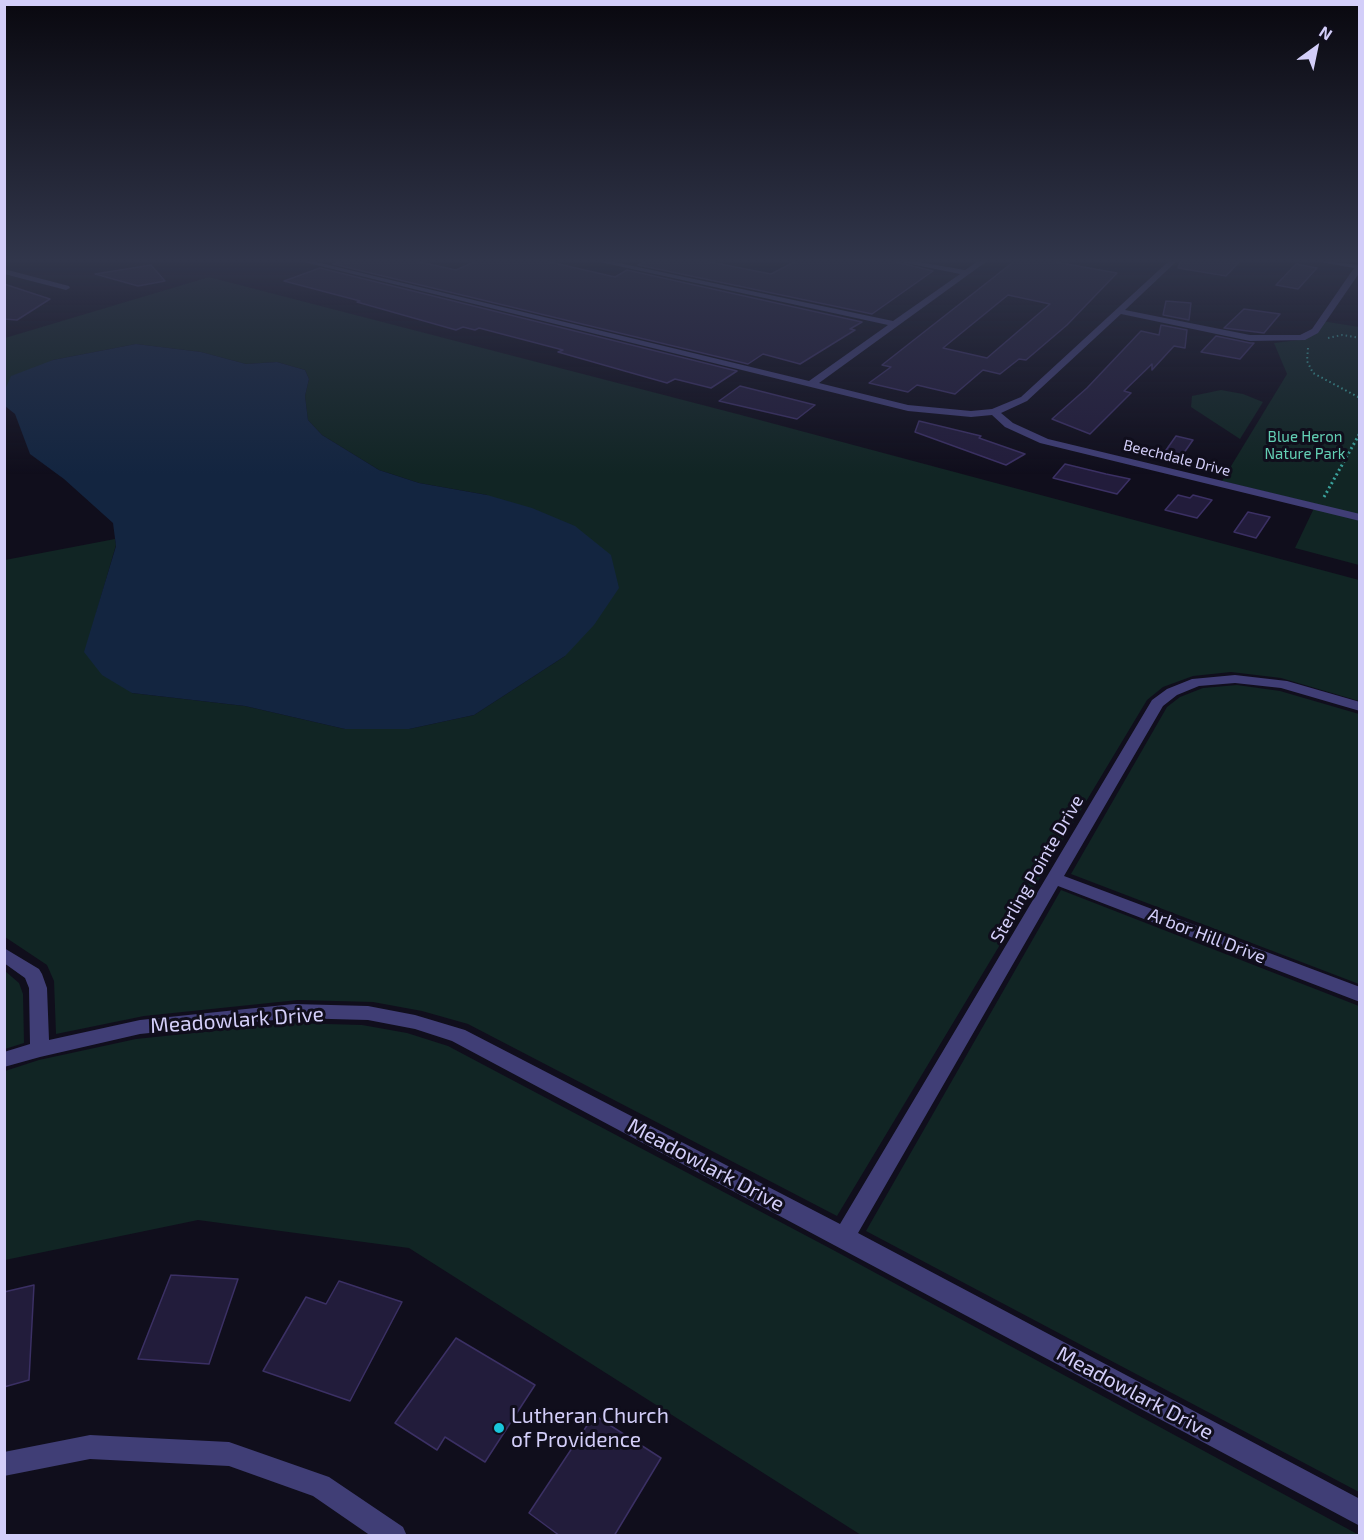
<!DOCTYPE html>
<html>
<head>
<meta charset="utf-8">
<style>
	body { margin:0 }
	#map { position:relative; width:1364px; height:1540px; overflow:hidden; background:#100e1c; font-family:"Exo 2",sans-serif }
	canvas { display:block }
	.frame { position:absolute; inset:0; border:6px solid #d3cef9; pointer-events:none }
	.north { position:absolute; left:1286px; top:18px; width:60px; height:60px; -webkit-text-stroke:4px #100e1c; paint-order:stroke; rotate:33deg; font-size:16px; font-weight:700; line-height:24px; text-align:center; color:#d3cef9 }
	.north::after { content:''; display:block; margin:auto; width:21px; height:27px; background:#d3cef9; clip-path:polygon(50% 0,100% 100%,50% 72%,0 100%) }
</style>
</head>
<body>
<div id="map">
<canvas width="1364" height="1540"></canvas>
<div class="frame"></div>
<div class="north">N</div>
</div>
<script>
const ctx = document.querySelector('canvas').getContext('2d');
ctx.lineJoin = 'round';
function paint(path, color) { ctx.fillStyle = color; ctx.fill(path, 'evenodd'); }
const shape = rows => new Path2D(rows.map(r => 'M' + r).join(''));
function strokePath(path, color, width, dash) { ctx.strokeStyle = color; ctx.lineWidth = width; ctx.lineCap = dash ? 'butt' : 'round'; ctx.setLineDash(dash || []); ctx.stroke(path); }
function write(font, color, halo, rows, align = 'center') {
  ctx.font = font + ' "Exo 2",sans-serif'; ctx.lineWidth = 6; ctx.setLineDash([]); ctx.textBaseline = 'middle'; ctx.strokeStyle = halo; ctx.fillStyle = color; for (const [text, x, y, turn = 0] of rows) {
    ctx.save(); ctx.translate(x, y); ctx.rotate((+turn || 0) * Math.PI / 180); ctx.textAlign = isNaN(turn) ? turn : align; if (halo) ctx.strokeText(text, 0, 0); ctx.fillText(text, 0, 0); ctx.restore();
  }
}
const green = shape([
	[209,277,741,415,1359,580,1359,701,1281,678,1231,672,1193,676,1163,687,1147,700,837,1216,468,1024,422,1011,373,1002,298,1000,144,1016,56,1034,54,981,47,965,5,937,5,560,115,539,116,545,96,614,132,693,245,706,345,729,409,729,474,715,565,656,487,495,419,483,379,470,322,435,308,420,305,396,309,379,305,370,277,362,246,364,201,352,136,344,53,360,5,392,5,338],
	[1322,321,1359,327,1359,565,1295,548,1316,504,1222,481,1287,374,1274,343,1306,339],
	[1221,390,1243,394,1263,402,1240,439,1191,407,1192,396],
	[1237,685,1280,691,1359,714,1359,984,1071,874,1167,707,1180,697,1203,688],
	[1061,890,1359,1006,1359,1492,866,1231],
	[5,971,19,983,23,994,24,1043,5,1049],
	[290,1023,362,1025,407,1033,448,1046,835,1251,1359,1535,861,1535,409,1248,198,1220,5,1260,5,1071,39,1060,136,1039]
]);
const water = shape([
	[136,344,201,352,246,364,277,362,305,370,309,379,305,396,308,420,322,435,379,470,419,483,487,495,532,508,575,526,611,555,619,588,594,625,565,656,474,715,409,729,345,729,245,706,132,693,102,675,84,652,116,546,113,523,64,479,30,454,15,414,5,406,4,392,11,376,53,360]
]);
const building = shape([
	[346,259,406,259,456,270,481,259,537,259,615,277,627,270,862,322,850,329,855,330,800,364,763,354,748,364,333,264,346,259],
	[650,259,695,259,771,274,800,259,884,259,933,271,872,314,638,265,650,259],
	[1017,259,1039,259,1117,273,1067,325,1026,360,1019,359,1000,374,983,370,955,394,917,385,908,392,869,383,891,367,882,365,1017,259],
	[1008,295,1050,304,987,358,943,348,1008,295],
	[1181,259,1242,259,1226,276,1178,268,1181,259],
	[1296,264,1317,268,1298,289,1276,285,1296,264],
	[151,265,165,281,138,286,95,274,151,265],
	[320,268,737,371,711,388,675,379,667,383,558,352,563,350,479,328,475,330,463,327,456,330,357,302,360,301,284,281,320,268],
	[4,284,50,299,17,320,4,319,4,284],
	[1166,301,1191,303,1189,320,1163,315,1166,301],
	[1244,309,1280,314,1264,333,1224,328,1244,309],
	[1161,325,1187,330,1185,348,1174,346,1152,370,1152,364,1124,391,1131,393,1090,434,1052,419,1087,388,1141,331,1159,335,1161,325],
	[1216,336,1250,343,1254,343,1240,359,1201,352,1216,336],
	[740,386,815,405,797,419,719,401,740,386],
	[919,421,981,436,979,438,1025,454,1006,465,915,432,919,421],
	[1176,436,1193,440,1181,457,1164,453,1176,436],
	[1065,464,1106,474,1130,479,1117,494,1053,478,1065,464],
	[1178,495,1190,498,1193,495,1212,500,1197,518,1165,510,1178,495],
	[1248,512,1270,517,1256,538,1234,532,1248,512],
	[171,1275,238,1279,209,1364,138,1359,171,1275],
	[339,1281,402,1302,350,1401,263,1371,306,1297,326,1304,339,1281],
	[34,1285,29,1380,4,1387,4,1292,34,1285],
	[456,1338,535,1385,485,1462,445,1437,437,1450,395,1423,456,1338],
	[594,1415,661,1458,614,1536,560,1536,529,1513,594,1415]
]);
const pathFar1 = shape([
	[1328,338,1342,335,1360,338],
	[1308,348,1307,361,1313,373,1360,398]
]);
const path = shape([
	[1324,497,1360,433]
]);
const minor = shape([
	[292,259,304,259,809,381,888,325,586,259,600,259,893,321,960,274,886,259,901,259,965,270,981,259,990,259,819,383,908,405,971,411,992,409,1021,397,1171,259,1179,259,1125,310,1250,335,1300,335,1312,329,1354,268,1304,259,1360,265,1360,272,1318,333,1305,340,1250,341,1121,314,1027,401,1001,413,1013,423,1048,439,1360,514,1360,521,1040,443,1005,427,992,415,971,417,908,411,292,259],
	[4,269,69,286,70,288,66,290,4,274,4,269],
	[1235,675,1287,681,1360,702,1360,711,1281,688,1235,683,1199,686,1177,695,1163,706,1064,876,1360,987,1360,1002,1058,886,858,1233,1360,1499,1360,1526,452,1041,415,1029,368,1020,294,1018,140,1034,40,1057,4,1067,4,1052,30,1044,29,988,25,978,4,963,4,948,39,969,42,974,47,988,49,1040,140,1020,294,1004,368,1006,415,1015,465,1030,840,1224,1152,700,1167,689,1192,679,1235,675],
	[90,1435,229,1442,329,1477,403,1527,407,1536,371,1536,313,1496,229,1466,90,1459,4,1476,4,1452,90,1435]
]);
const markers = [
	[499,1428,6,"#19c6db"]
];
const farParknames = [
	["Blue Heron",1305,437],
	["Nature Park",1305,454]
];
const farStreetnames = [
	["Beechdale Drive",1177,458,14]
];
const streetNames = [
	["Sterling Pointe Drive",1037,869,-60],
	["Arbor Hill Drive",1207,936,21]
];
const nearStreetnames = [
	["Meadowlark Drive",237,1020,-4],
	["Meadowlark Drive",706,1165,28],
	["Meadowlark Drive",1135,1393,28]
];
const nearPoinames = [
	["Lutheran Church",511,1416],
	["of Providence",511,1440]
];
paint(green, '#112524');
paint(water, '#132540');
paint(building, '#221c3b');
strokePath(building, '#3b3064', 1.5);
strokePath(pathFar1, '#3aa29c', 2, [1.5, 3]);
strokePath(path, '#3aa29c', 3, [2, 3]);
paint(minor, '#403e76');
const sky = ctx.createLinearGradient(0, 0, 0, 474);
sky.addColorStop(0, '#09080f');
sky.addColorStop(0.55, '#31364b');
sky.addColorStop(1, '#31364b00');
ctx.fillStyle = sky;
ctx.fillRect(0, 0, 1364, 474);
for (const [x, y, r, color] of markers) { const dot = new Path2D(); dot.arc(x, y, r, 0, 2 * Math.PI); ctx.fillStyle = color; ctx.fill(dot); strokePath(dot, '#100e1c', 2); }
write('15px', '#63d0b5', '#100e1c', farParknames);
write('15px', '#d3cef9', '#100e1c', farStreetnames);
write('18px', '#d3cef9', '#100e1c', streetNames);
write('21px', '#d3cef9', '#100e1c', nearStreetnames);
write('21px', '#d3cef9', '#100e1c', nearPoinames, 'left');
</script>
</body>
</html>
